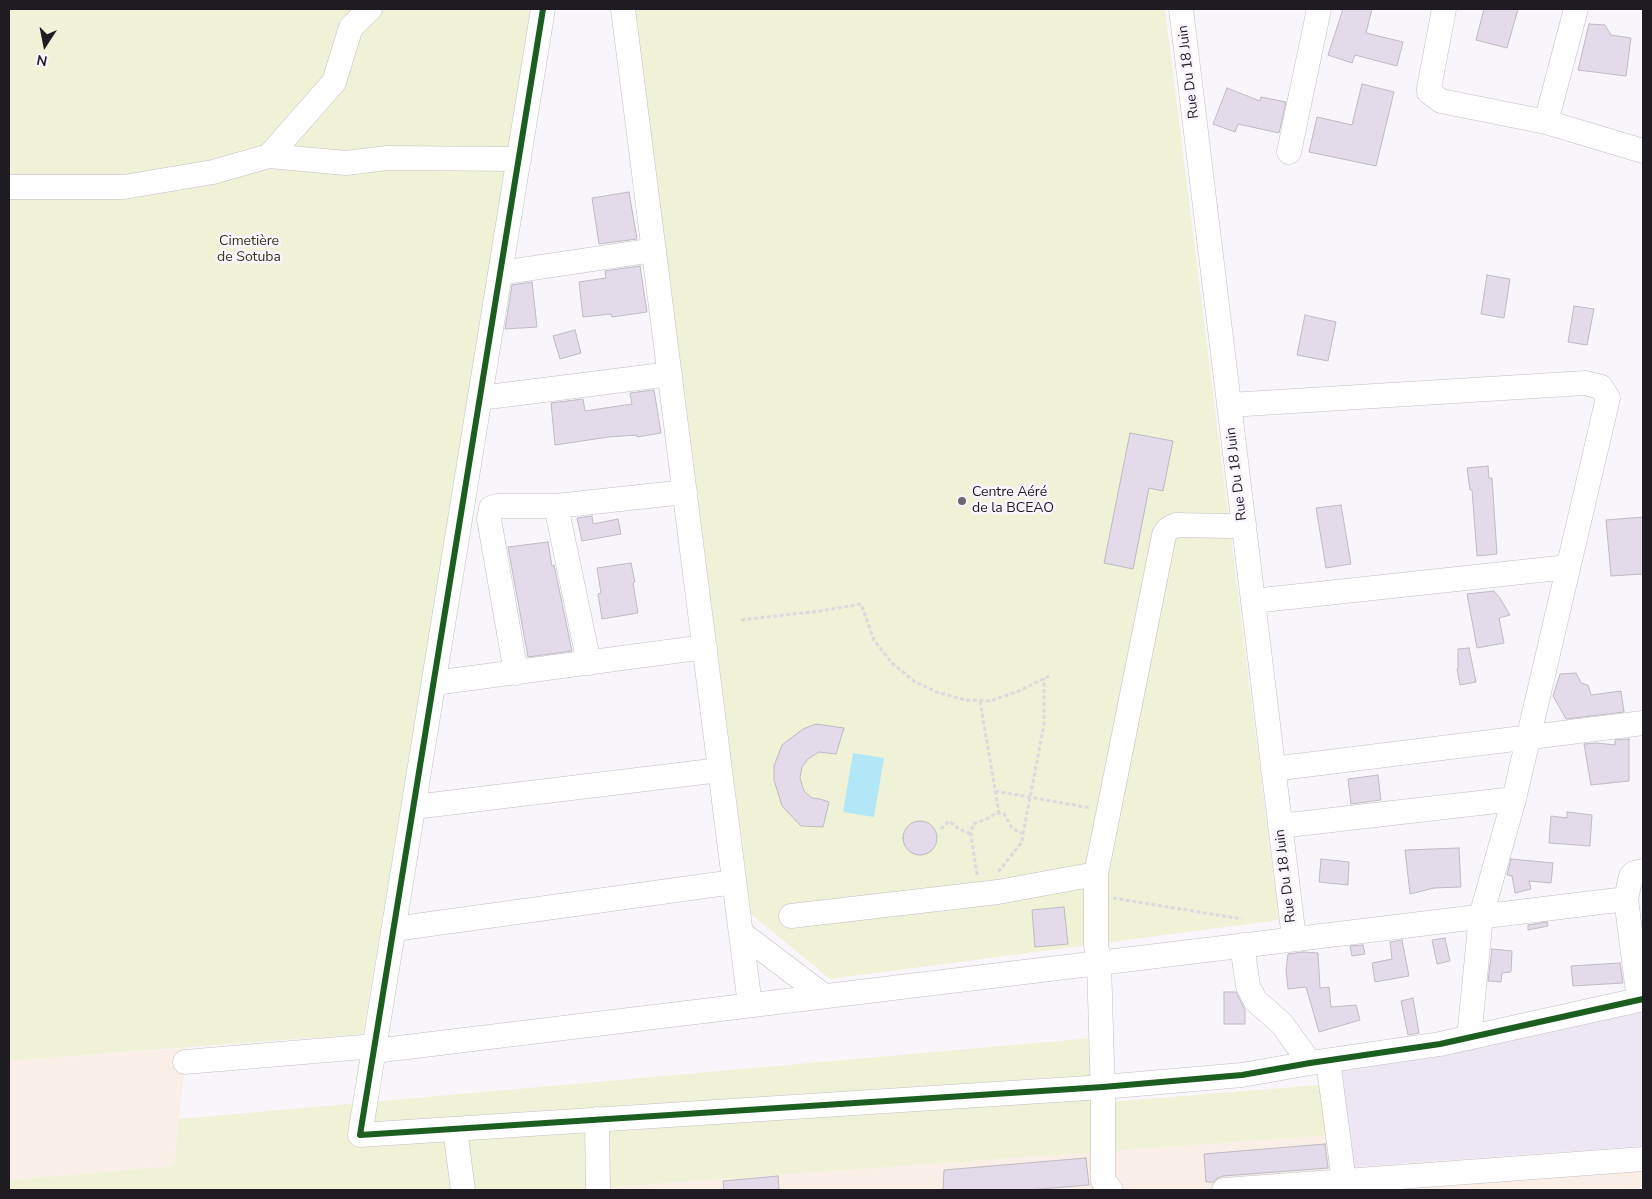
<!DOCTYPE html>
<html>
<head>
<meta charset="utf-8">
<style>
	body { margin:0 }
	#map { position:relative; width:1652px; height:1199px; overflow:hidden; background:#f9f6fb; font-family:"Nunito Sans",sans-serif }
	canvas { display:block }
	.frame { position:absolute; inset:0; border:10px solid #1f1b22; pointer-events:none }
	.north { position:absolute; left:20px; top:20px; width:50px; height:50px; -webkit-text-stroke:4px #f9f4fd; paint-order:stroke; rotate:191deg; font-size:14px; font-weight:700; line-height:20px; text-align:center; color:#1f1b22 }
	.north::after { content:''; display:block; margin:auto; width:18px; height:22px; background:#1f1b22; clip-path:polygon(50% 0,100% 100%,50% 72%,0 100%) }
</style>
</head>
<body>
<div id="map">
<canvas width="1652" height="1199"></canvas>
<div class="frame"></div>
<div class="north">N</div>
</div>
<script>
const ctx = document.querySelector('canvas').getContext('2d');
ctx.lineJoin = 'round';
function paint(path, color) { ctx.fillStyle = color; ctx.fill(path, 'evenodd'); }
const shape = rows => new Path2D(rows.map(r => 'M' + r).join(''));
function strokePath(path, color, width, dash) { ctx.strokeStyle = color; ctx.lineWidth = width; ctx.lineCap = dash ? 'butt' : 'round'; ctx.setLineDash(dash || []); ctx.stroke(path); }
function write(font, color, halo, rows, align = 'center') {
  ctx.font = font + ' "Nunito Sans",sans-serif'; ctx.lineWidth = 5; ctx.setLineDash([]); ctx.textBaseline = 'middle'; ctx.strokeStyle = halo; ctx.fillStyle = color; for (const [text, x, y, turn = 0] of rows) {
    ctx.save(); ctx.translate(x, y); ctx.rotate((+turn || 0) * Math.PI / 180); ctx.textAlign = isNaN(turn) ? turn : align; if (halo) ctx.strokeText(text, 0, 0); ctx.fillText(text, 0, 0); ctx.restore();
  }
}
const commercial = shape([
	[187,1048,174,1166,9,1180,9,1061],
	[1350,1134,1355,1167,1643,1146,1643,1190,571,1190]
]);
const built = shape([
	[1643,1008,1643,1146,1354,1167,1341,1065]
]);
const green = shape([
	[9,9,534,9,363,1034,9,1061],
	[631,9,1165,9,1279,920,830,979,751,914,684,389],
	[1092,1038,1097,1103,1343,1083,1350,1134,571,1190,9,1190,9,1180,174,1166,179,1119]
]);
const water = shape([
	[853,753,884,758,874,817,843,812]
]);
const building = shape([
	[1343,9,1372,9,1366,33,1403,42,1397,66,1355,55,1352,63,1328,55,1343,9],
	[1484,9,1518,9,1507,48,1476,40,1484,9],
	[1589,24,1605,25,1611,35,1631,38,1626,76,1578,70,1589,24],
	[1362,84,1394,92,1376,166,1309,152,1317,117,1352,125,1362,84],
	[1227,88,1260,101,1261,97,1286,102,1279,133,1238,124,1235,132,1213,124,1227,88],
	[629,192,637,239,599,244,592,198,629,192],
	[640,266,647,312,612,317,611,314,583,317,579,282,606,278,605,271,640,266],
	[1487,275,1510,279,1504,318,1481,314,1487,275],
	[532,282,537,327,505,329,512,285,532,282],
	[1574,306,1594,309,1587,345,1568,342,1574,306],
	[1305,315,1336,322,1328,361,1297,355,1305,315],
	[575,330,581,353,560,359,553,336,575,330],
	[654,390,661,433,637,437,637,435,609,437,555,445,551,403,583,399,585,411,632,404,630,393,654,390],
	[1130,433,1173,441,1163,491,1149,488,1133,569,1104,563,1130,433],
	[1488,466,1489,478,1492,478,1497,554,1477,556,1472,490,1470,490,1467,468,1488,466],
	[1341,505,1351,564,1326,568,1316,508,1341,505],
	[592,516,593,524,618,519,621,534,582,541,577,518,592,516],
	[1643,517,1643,574,1611,576,1606,520,1643,517],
	[548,542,552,566,554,565,572,651,528,657,508,547,548,542],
	[631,563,635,582,633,583,638,613,602,619,598,594,601,593,597,568,631,563],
	[1494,591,1500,598,1510,615,1499,618,1504,643,1477,648,1467,594,1494,591],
	[1469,648,1476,682,1460,685,1457,669,1458,669,1458,649,1469,648],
	[1576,673,1581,683,1588,685,1591,695,1621,691,1624,712,1566,719,1553,696,1560,674,1576,673],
	[816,724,844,728,836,754,819,752,808,759,802,767,800,778,804,791,812,798,820,799,829,802,823,827,801,826,782,806,774,780,774,766,782,745,803,729,816,724],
	[1629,739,1629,781,1591,785,1584,744,1597,743,1615,745,1615,740,1629,739],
	[1378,775,1381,800,1351,804,1348,779,1378,775],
	[1567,812,1592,815,1590,846,1549,843,1551,816,1567,818,1567,812],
	'903 838a17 17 0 1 1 34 0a17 17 0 1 1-34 0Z',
	[1459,848,1461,887,1434,888,1410,894,1405,850,1459,848],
	[1321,859,1349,862,1348,885,1319,882,1321,859],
	[1511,859,1553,863,1551,883,1529,881,1531,889,1515,893,1512,876,1507,875,1511,859],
	[1064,907,1068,944,1035,947,1032,910,1064,907],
	[1547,922,1548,926,1528,930,1528,925,1547,922],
	[1445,938,1450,961,1437,964,1432,940,1445,938],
	[1402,940,1409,976,1375,982,1372,963,1392,959,1390,942,1402,940],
	[1363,945,1365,954,1352,956,1350,946,1363,945],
	[1492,949,1512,951,1511,972,1502,973,1501,982,1488,981,1492,949],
	[1303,952,1318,953,1320,988,1329,987,1331,1007,1356,1005,1360,1020,1319,1032,1306,987,1288,989,1286,970,1288,954,1303,952],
	[1620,963,1623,983,1573,986,1571,966,1620,963],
	[1224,992,1236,992,1245,1010,1245,1024,1224,1024,1224,992],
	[1413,998,1419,1033,1408,1035,1401,1001,1413,998],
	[1325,1144,1328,1168,1223,1176,1217,1178,1214,1182,1206,1182,1204,1154,1325,1144],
	[1086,1158,1089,1185,1029,1190,943,1190,944,1170,1086,1158],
	[778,1176,779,1190,724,1190,723,1181,778,1176]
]);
const path = shape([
	[741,620,820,611,861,604,874,640,892,663,915,682,937,692,965,700,990,701,1019,691,1049,676],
	[980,701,999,813],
	[995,791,1091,808],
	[941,829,949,821,959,829,971,834],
	[1023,834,1044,725,1044,678],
	[977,875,971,834,973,824,987,819,996,813,1004,814,1012,828,1023,834,1022,842,998,872],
	[1113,898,1242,919]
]);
const minor = shape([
	[543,9,360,1135,1103,1087,1242,1075,1310,1063,1440,1044,1643,999],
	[623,9,750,1005],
	[1181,9,1294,938],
	[1444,9,1429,88,1429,92,1441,101,1546,122,1643,151],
	[1546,122,1576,9],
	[1289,152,1319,9],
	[269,156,334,82,351,27,370,9],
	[9,187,124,187,213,172,269,156,346,163,387,158,519,159],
	[500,273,654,250],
	[480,398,670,374],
	[1229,405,1585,383,1601,387,1608,398,1514,799,1481,916,1469,1038],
	[556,506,589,663],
	[1253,601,1568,567],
	[516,673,489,519,491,508,497,506,556,506,685,492],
	[434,683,705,647],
	[1273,769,1643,723],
	[414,807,720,770],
	[1280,826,1514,799],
	[1096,874,1096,945,1099,962,1103,1098,1103,1181,1111,1190],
	[791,916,998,892,1096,874,1164,535,1168,529,1176,525,1231,526,1244,524],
	[394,929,734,882],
	[741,933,824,996],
	[1242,945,1248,986,1255,1000,1282,1024,1310,1063],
	[1639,1000,1626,899,1631,876,1634,873,1643,871],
	[374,1051,1626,899],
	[1328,1061,1344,1181],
	[185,1062,375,1046],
	[597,1119,598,1190],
	[455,1129,463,1190],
	[1224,1190,1643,1159]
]);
const cycleway = shape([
	[543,9,360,1135,1103,1087,1242,1075,1310,1063,1440,1044,1643,999]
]);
const markers = [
	[962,501,5,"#6b686e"]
];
const streetNames = [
	["Rue Du 18 Juin",1189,72,-97],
	["Rue Du 18 Juin",1237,474,-97],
	["Rue Du 18 Juin",1286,876,-97]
];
const parkNames = [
	["Cimetière",249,242],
	["de Sotuba",249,258]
];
const poiNames = [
	["Centre Aéré",972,493],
	["de la BCEAO",972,509]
];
paint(commercial, '#faefe7');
paint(built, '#ede7f3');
paint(green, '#eff2d6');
paint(water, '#b2e7f8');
paint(building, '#e3daea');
strokePath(building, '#bebbc1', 1);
strokePath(minor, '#c2bec5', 25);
strokePath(path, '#dbdadc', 3, [4, 2.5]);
strokePath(minor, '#fefefe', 24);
strokePath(cycleway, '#1b5e20', 6);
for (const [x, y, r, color] of markers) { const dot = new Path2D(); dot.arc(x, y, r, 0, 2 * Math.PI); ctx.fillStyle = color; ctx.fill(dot); strokePath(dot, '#f9f4fd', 2); }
write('14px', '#1f1b22', '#f9f4fd', streetNames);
write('14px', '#343816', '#f9f4fd', parkNames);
write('14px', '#1f1b22', '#f9f4fd', poiNames, 'left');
</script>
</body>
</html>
